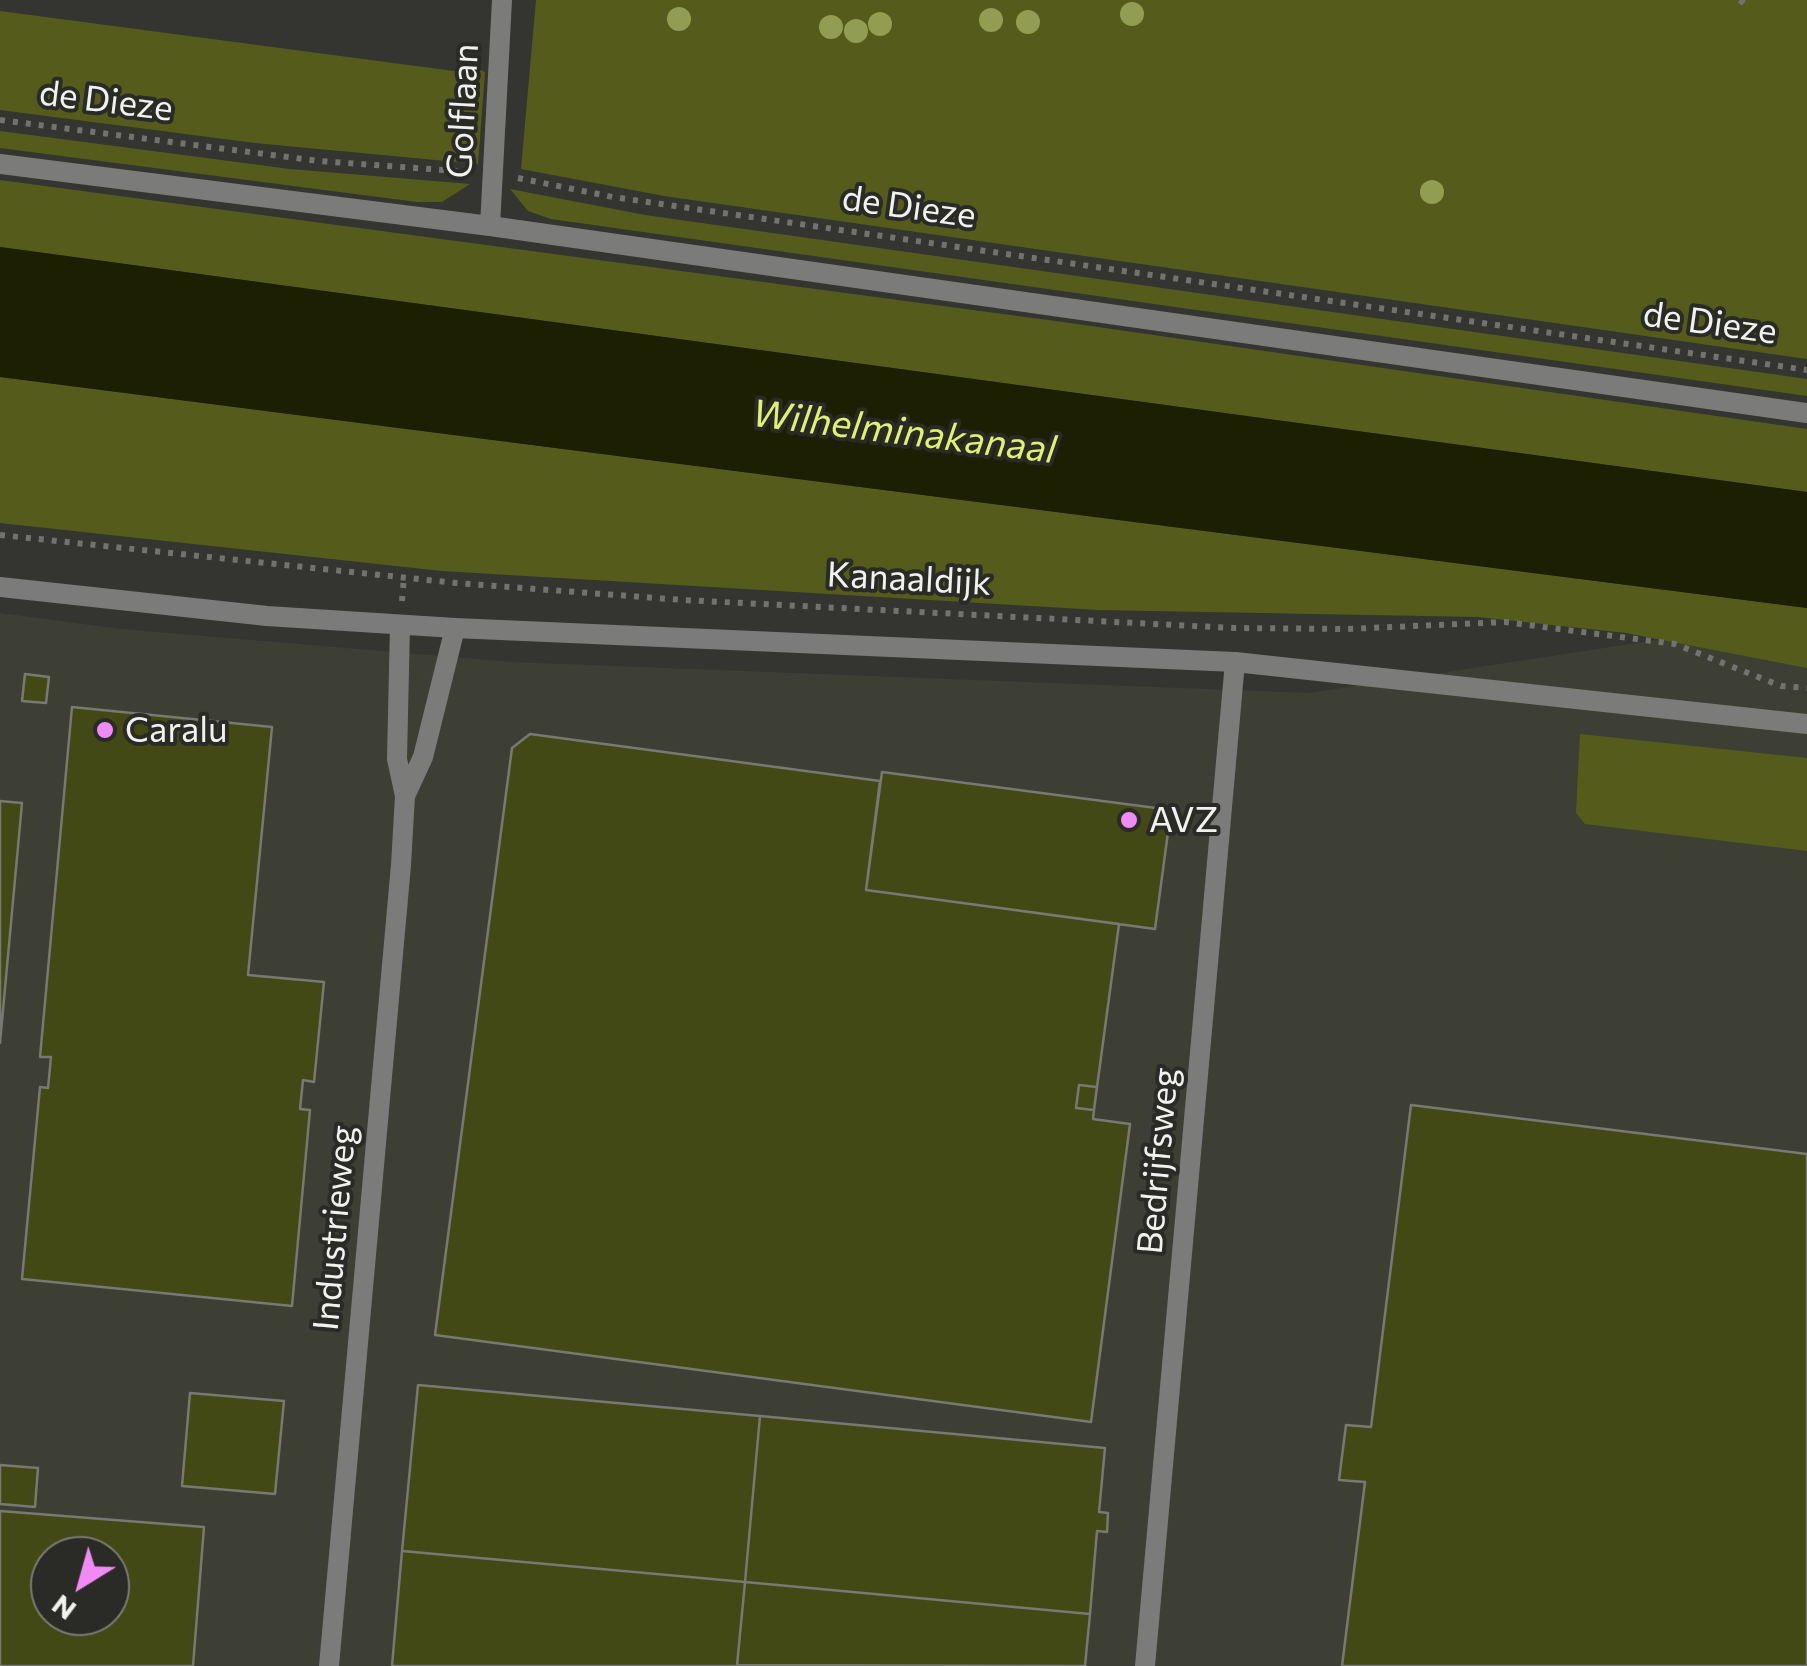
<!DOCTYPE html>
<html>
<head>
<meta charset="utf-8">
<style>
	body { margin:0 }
	#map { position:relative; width:1807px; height:1666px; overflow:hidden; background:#343530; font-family:Commissioner,sans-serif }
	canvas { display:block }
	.north { position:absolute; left:30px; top:1536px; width:100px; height:100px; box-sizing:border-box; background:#2a2b26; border:2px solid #7a7b76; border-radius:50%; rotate:217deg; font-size:28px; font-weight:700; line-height:40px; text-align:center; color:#f1f2ee }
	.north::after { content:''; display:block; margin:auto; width:35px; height:45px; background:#f08bf5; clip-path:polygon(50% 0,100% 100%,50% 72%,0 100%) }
</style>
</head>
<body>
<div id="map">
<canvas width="1807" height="1666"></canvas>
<div class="north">N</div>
</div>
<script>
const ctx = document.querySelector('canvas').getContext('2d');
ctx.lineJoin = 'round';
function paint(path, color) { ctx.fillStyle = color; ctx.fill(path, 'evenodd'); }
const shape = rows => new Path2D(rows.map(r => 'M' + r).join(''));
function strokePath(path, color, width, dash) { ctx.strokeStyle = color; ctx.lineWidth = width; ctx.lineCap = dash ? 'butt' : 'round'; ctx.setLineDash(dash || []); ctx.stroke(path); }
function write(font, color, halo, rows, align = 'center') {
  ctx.font = font + ' Commissioner,sans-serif'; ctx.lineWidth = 8; ctx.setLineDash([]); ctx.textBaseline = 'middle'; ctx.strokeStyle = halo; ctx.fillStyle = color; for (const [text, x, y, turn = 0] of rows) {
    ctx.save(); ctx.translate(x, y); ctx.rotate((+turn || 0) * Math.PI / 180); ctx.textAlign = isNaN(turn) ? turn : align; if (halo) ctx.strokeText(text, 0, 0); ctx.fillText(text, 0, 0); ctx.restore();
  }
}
const built = shape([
	[0,613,121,629,512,662,1309,693,1807,617,1807,1666,0,1666],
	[50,1556,110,1556,110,1616,50,1616]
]);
const green = shape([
	[536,0,1807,0,1807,359,664,196,521,169],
	[0,11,469,73,471,67,476,68,485,72,478,164,255,143,0,110],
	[0,131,290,169,470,184,442,202,417,202,0,148],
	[0,180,1070,323,1807,429,1807,492,0,247],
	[510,189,645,215,1807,379,1807,396,551,219,528,211],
	[0,377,1807,608,1807,668,1626,633,1478,617,1098,610,442,571,0,523],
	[1580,734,1807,758,1807,851,1585,824,1576,813]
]);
const water = shape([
	[0,247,1807,492,1807,608,0,377]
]);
const building = shape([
	[25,674,49,677,46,703,22,701,25,674],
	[72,707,272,727,248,975,324,982,314,1082,303,1080,300,1109,310,1110,292,1306,22,1279,40,1087,48,1088,51,1057,40,1057,72,707],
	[530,734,880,781,866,890,1119,924,1097,1087,1079,1085,1076,1108,1094,1110,1093,1119,1130,1124,1091,1422,435,1335,512,748,530,734],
	[882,772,1171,810,1155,929,866,890,882,772],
	[0,801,22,803,0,1043,0,801],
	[1079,1085,1097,1087,1094,1110,1076,1108,1079,1085],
	[1411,1105,1807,1154,1807,1666,1342,1666,1365,1482,1339,1480,1346,1425,1371,1427,1411,1105],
	[418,1385,760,1416,745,1582,402,1551,418,1385],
	[190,1393,284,1401,275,1494,182,1486,190,1393],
	[760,1416,1105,1448,1099,1512,1108,1513,1107,1532,1097,1531,1090,1614,745,1582,760,1416],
	[0,1465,38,1468,35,1507,0,1504,0,1465],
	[0,1511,204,1527,193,1666,0,1666,0,1511],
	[50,1556,110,1556,110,1616,50,1616,50,1556],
	[402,1551,745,1582,737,1666,392,1666,402,1551],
	[745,1582,1090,1614,1085,1666,737,1665,745,1582]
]);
const path = shape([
	[1740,0,1749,8],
	[0,120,319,161,471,172],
	[518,178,613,197,1807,370],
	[0,535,456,583,683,600,1234,628,1347,629,1505,622,1675,644,1781,686,1807,688],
	[402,601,404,577]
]);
const minor = shape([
	[490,226,502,0],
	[1145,1666,1235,662]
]);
const tertiary = shape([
	[0,164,490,226,1807,413],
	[0,587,267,616,455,628,1235,662,1807,724],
	[405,796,423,757,455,628],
	[329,1666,401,865,405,796,397,759,400,625]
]);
const trees = [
	[1132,14],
	[679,19],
	[991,20],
	[1028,22],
	[880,24],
	[831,27],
	[856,31],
	[1432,192]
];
const markers = [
	[105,730,10,"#f08bf5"],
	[1129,820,10,"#f08bf5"]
];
const streetNames = [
	["de Dieze",106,101,7],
	["Golflaan",463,111,-87],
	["de Dieze",909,207,8],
	["de Dieze",1710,323,8],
	["Kanaaldijk",909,579,3],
	["Bedrijfsweg",1158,1161,-85],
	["Industrieweg",335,1228,-85]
];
const poiNames = [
	["Caralu",125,730],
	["AVZ",1149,820]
];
const waterNames = [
	["Wilhelminakanaal",904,432,7]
];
paint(built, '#3d3f34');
paint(green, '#555c1b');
paint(water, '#1c1f01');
paint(building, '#434915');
strokePath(building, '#787973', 2.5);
strokePath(path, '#72736e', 6, [5, 8]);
strokePath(minor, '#7b7c79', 20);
strokePath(tertiary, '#7b7c79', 20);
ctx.fillStyle = '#939c53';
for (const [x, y] of trees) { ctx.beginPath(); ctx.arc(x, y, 12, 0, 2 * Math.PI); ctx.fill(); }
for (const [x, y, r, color] of markers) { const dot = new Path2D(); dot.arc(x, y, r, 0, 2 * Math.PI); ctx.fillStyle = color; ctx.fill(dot); strokePath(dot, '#2a2b26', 4); }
write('35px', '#f1f2ee', '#2a2b26', streetNames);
write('35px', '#f1f2ee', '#2a2b26', poiNames, 'left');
write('italic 38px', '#e1f170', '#2a2b26', waterNames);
</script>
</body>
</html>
